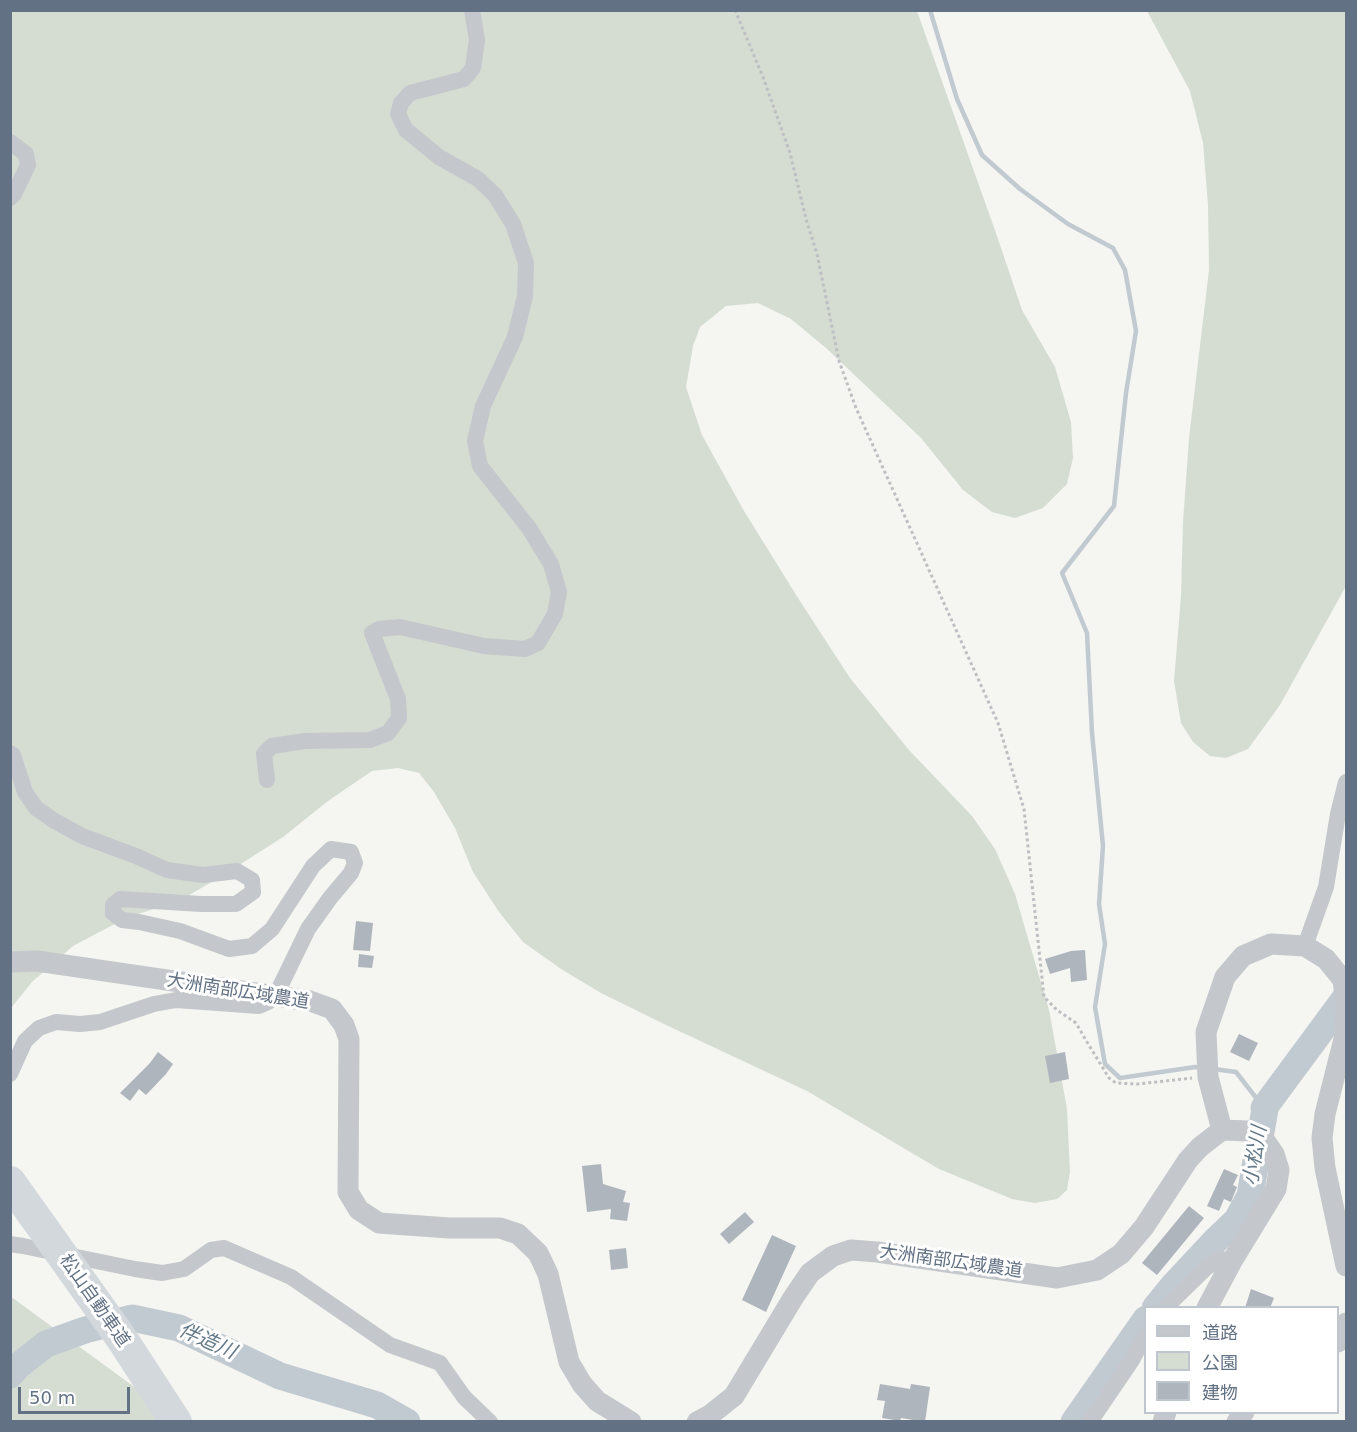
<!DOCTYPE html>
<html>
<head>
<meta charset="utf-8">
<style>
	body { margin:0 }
	#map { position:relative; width:1357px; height:1432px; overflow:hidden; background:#f5f5f1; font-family:"DejaVu Sans","Noto Sans JP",sans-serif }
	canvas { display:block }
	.frame { position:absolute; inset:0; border:12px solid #627184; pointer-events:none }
	.legend { position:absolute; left:1144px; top:1306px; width:195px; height:108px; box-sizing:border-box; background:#fff; border:2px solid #c0c6ce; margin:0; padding:8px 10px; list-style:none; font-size:18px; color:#627184 }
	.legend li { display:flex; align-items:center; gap:12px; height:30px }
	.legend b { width:30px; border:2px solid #c0c6ce }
	.scale { position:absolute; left:18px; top:1387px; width:112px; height:27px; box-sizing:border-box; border:3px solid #627184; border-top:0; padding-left:8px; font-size:18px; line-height:21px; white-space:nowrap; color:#627184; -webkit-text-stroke:4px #fff; paint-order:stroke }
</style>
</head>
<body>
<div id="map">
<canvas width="1357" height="1432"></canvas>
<div class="frame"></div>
<ul class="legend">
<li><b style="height:8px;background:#c4c7cb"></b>道路</li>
<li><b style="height:16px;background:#d5ddd2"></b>公園</li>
<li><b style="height:16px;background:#afb5bc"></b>建物</li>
</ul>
<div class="scale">50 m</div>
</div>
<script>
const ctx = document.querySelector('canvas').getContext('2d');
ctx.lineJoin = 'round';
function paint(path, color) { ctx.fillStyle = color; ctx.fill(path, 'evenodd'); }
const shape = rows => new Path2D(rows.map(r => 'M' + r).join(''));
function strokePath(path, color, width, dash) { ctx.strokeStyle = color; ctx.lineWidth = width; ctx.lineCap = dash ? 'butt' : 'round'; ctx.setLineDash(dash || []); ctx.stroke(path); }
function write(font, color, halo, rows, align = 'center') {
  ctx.font = font + ' "DejaVu Sans","Noto Sans JP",sans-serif'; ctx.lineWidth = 6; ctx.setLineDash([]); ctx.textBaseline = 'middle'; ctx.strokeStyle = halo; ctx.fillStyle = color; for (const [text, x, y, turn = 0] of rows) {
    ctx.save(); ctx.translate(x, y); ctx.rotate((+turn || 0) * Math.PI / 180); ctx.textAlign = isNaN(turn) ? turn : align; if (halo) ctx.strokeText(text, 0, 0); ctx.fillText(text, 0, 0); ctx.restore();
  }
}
const green = shape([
	[11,11,917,11,997,236,1022,310,1055,367,1071,422,1073,458,1067,484,1043,508,1015,518,992,512,963,490,921,438,826,348,791,319,758,303,726,306,700,327,693,346,686,387,702,435,744,511,798,598,850,678,909,750,972,816,995,849,1015,894,1049,1010,1067,1109,1070,1172,1067,1190,1057,1199,1035,1203,1012,1199,939,1169,807,1091,664,1024,601,993,561,969,523,942,499,912,473,872,455,828,434,792,419,773,398,768,372,771,328,801,283,837,222,876,177,902,128,917,73,946,32,982,11,1008],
	[1147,11,1346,11,1346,586,1280,705,1248,749,1226,758,1210,756,1193,742,1181,723,1174,681,1181,596,1183,522,1189,438,1209,270,1208,205,1203,143,1190,91],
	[10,1296,107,1367,181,1421,11,1421]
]);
const stream = shape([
	[930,10,957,99,982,155,1020,189,1068,224,1113,248,1125,270,1136,331,1126,393,1114,506,1062,573,1087,633,1092,733,1103,846,1099,904,1105,944,1095,1007,1105,1064,1120,1078,1195,1067,1202,1068],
	[1214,1069,1236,1072,1264,1108]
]);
const river = shape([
	[1155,1308,1173,1286,1216,1240,1237,1220,1250,1196,1265,1109,1264,1108,1346,997],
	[10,1375,18,1366,46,1344,85,1330,132,1318,179,1328,280,1376,377,1405,407,1422],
	[1074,1422,1146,1319]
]);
const building = shape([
	[356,921,373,923,370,951,353,950],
	[1085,950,1087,980,1071,982,1070,968,1050,974,1045,959,1071,951],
	[359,954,374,956,372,968,358,967],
	[1239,1034,1258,1043,1249,1061,1230,1052],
	[158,1052,173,1064,166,1074,146,1095,139,1089,130,1101,120,1093,150,1063],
	[1065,1052,1069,1079,1050,1083,1045,1056],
	[601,1164,603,1184,626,1191,623,1202,630,1203,627,1221,610,1219,611,1209,587,1212,582,1166],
	[1224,1169,1238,1175,1233,1185,1237,1187,1231,1202,1224,1199,1219,1211,1207,1206],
	[1189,1206,1204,1218,1157,1275,1142,1263],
	[745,1212,754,1222,729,1244,720,1234],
	[772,1235,796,1246,766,1312,742,1300],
	[626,1248,628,1268,611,1270,609,1250],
	[1251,1289,1274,1298,1270,1308,1245,1308],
	[880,1384,910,1389,911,1384,930,1387,925,1422,901,1418,900,1421,882,1418,885,1401,877,1400]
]);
const path = shape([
	[735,10,763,77,790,153,806,219,817,254,839,361,856,408,998,723,1024,809,1044,997,1057,1010,1076,1023,1087,1042,1109,1078,1116,1083,1138,1084,1192,1078]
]);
const minor = shape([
	[10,142,26,154,28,165,14,194,10,198],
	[10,753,13,755,25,792,36,808,53,820,82,836,136,856,167,870,203,875,237,871,252,880,253,892,236,904,201,904,120,899,113,905,113,913,122,920,139,922,180,931,229,949,252,946,272,929,313,866,331,849,351,852,355,863,351,873,330,898,308,929,275,997,268,1002,259,1006,176,1000,154,1004,100,1022,80,1024,56,1022,39,1028,25,1041,10,1074],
	[267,780,264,754,272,746,305,741,370,740,388,733,399,718,398,699,372,633,379,629,400,627,484,646,525,649,538,643,555,614,559,592,551,564,529,528,480,466,475,441,483,406,515,337,525,296,526,263,513,224,495,195,478,179,439,157,406,130,398,114,401,103,410,93,464,79,473,68,477,40,472,10],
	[1305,946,1326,887,1338,814,1346,782],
	[10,1244,23,1246,135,1269,162,1273,184,1269,211,1250,224,1248,291,1277,390,1345,440,1363,464,1397,490,1422],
	[1165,1308,1207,1267,1221,1259,1232,1261],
	[1090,1422,1132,1360,1146,1334]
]);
const tertiary = shape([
	[10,962,37,961,310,1001,332,1009,344,1025,349,1039,348,1192,359,1210,379,1223,449,1228,500,1228,518,1234,538,1253,548,1274,569,1362,582,1384,597,1401,631,1422],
	[1346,1010,1345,1035,1325,1114,1322,1138,1325,1168,1346,1266],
	[1222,1130,1208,1077,1206,1032,1225,977,1243,956,1271,944,1305,946,1326,959,1343,980,1346,1004],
	[1338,1342,1344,1331,1346,1323],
	[697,1422,710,1415,734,1396,793,1298,810,1273,833,1256,851,1250,877,1252,1057,1278,1097,1270,1121,1254,1144,1227,1188,1160,1200,1147,1222,1130,1248,1131,1265,1141,1274,1154,1279,1170,1276,1189,1232,1261,1207,1308],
	[1163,1422,1166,1412],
	[1237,1422,1244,1412]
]);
const motorway = shape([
	[10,1182,122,1339,176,1422]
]);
const streetNames = [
	["大洲南部広域農道",238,992,9],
	["大洲南部広域農道",951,1262,8],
	["松山自動車道",94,1301,55]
];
const waterNames = [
	["小松川",1256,1156,-81],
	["伴造川",207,1342,24]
];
paint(green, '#d5ddd2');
strokePath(stream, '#c2cad1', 4.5);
strokePath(river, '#c2cad1', 27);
paint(building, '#afb5bc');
strokePath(path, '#bebfc2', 3, [3, 3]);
strokePath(minor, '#c4c7cb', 16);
strokePath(tertiary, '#c4c7cb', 21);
strokePath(motorway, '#d3d8dc', 32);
write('18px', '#627184', '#fff', streetNames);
write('italic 20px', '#637988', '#fff', waterNames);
</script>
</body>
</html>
